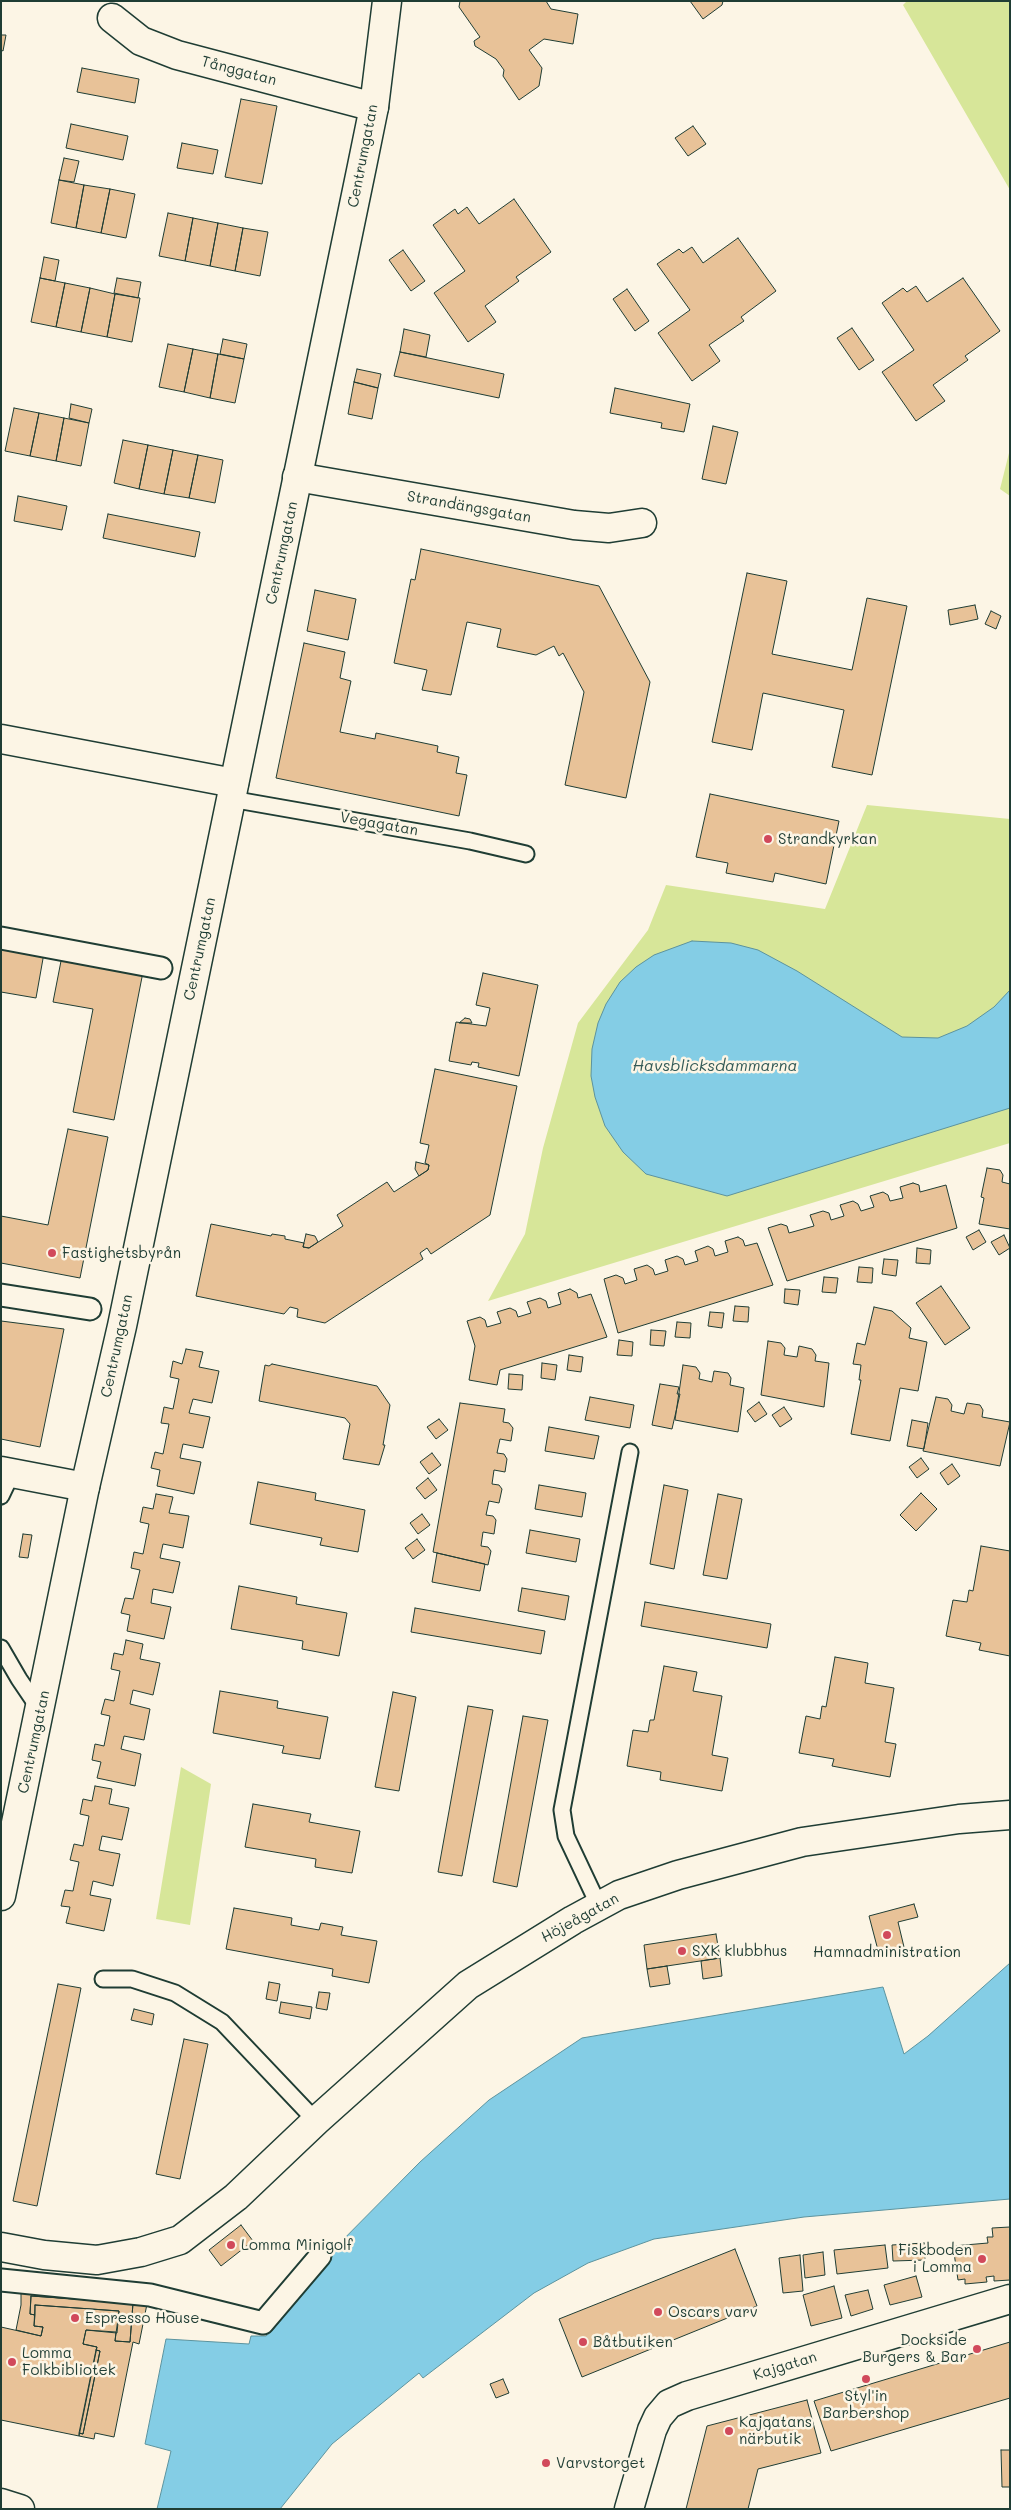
<!DOCTYPE html>
<html>
<head>
<meta charset="utf-8">
<style>
	body { margin:0 }
	#map { position:relative; width:1011px; height:2510px; overflow:hidden; background:#fcf5e5; font-family:Mali,sans-serif }
	canvas { display:block }
	.frame { position:absolute; inset:0; border:2px solid #1f3d34; pointer-events:none }
</style>
</head>
<body>
<div id="map">
<canvas width="1011" height="2510"></canvas>
<div class="frame"></div>
</div>
<script>
const ctx = document.querySelector('canvas').getContext('2d');
ctx.lineJoin = 'round';
function paint(path, color) { ctx.fillStyle = color; ctx.fill(path, 'evenodd'); }
const shape = rows => new Path2D(rows.map(r => 'M' + r).join(''));
function strokePath(path, color, width, dash) { ctx.strokeStyle = color; ctx.lineWidth = width; ctx.lineCap = dash ? 'butt' : 'round'; ctx.setLineDash(dash || []); ctx.stroke(path); }
function write(font, color, halo, rows, align = 'center') {
  ctx.font = font + ' Mali,sans-serif'; ctx.lineWidth = 5; ctx.setLineDash([]); ctx.textBaseline = 'middle'; ctx.strokeStyle = halo; ctx.fillStyle = color; for (const [text, x, y, turn = 0] of rows) {
    ctx.save(); ctx.translate(x, y); ctx.rotate((+turn || 0) * Math.PI / 180); ctx.textAlign = isNaN(turn) ? turn : align; if (halo) ctx.strokeText(text, 0, 0); ctx.fillText(text, 0, 0); ctx.restore();
  }
}
const green = shape([
	[907,1,1010,1,1010,190,903,5],
	[1010,449,1010,496,1000,489],
	[867,805,1010,819,1010,1143,488,1301,525,1234,543,1148,578,1023,648,930,666,885,825,909],
	[181,1767,211,1784,190,1925,156,1919]
]);
const water = shape([
	[692,941,731,943,758,950,797,971,902,1037,938,1038,967,1026,994,1007,1010,990,1010,1108,727,1196,646,1174,623,1152,605,1126,595,1097,591,1076,592,1049,598,1023,606,1004,620,982,636,967,654,955,692,941],
	[1010,1963,1010,2199,804,2217,654,2239,588,2263,534,2293,423,2378,419,2373,332,2444,280,2509,157,2509,171,2451,145,2444,166,2339,249,2344,251,2336,266,2336,272,2331,312,2279,322,2261,420,2162,489,2100,582,2038,883,1987,904,2054,928,2036,1010,1963]
]);
const building = shape([
	[460,1,546,1,551,9,578,14,573,44,544,39,529,50,542,68,539,86,519,100,503,76,504,70,496,59,475,46,474,41,480,37,459,7,460,1],
	[690,1,723,1,722,5,703,19,690,1],
	[1,35,6,35,3,51,1,50,1,35],
	[82,68,139,79,135,103,77,92,82,68],
	[241,99,277,106,262,184,225,177,241,99],
	[71,124,128,136,123,160,66,148,71,124],
	[693,126,706,144,688,156,675,138,693,126],
	[182,143,218,150,213,174,177,168,182,143],
	[64,158,79,161,74,182,59,180,64,158],
	[59,180,84,185,76,228,51,223,59,180],
	[84,185,110,189,101,233,76,228,84,185],
	[110,189,135,194,126,238,101,233,110,189],
	[514,199,551,252,516,277,519,281,485,306,496,322,468,342,434,293,465,271,433,225,455,209,458,214,467,207,479,224,514,199],
	[168,213,193,218,185,261,159,256,168,213],
	[193,218,218,223,210,266,185,261,193,218],
	[218,223,243,228,235,271,210,266,218,223],
	[243,228,268,232,260,276,235,271,243,228],
	[738,238,776,291,741,317,744,321,709,345,720,361,692,381,658,333,690,310,657,264,679,249,683,253,692,247,703,263,738,238],
	[403,250,425,281,411,291,389,260,403,250],
	[44,257,59,260,55,281,40,278,44,257],
	[40,278,65,283,56,327,31,322,40,278],
	[117,278,141,282,138,298,114,293,117,278],
	[963,278,1000,331,965,356,968,360,933,385,945,401,916,421,882,372,914,350,882,303,903,288,907,292,916,286,927,302,963,278],
	[65,283,90,288,81,332,56,327,65,283],
	[90,288,115,294,107,337,81,332,90,288],
	[627,289,649,321,635,331,613,299,627,289],
	[115,294,140,298,132,342,107,337,115,294],
	[852,328,874,360,859,370,837,338,852,328],
	[404,329,430,335,426,357,400,352,404,329],
	[223,339,247,344,244,359,220,354,223,339],
	[168,344,193,349,184,392,159,387,168,344],
	[193,349,218,354,210,398,184,392,193,349],
	[400,352,504,374,499,398,394,376,400,352],
	[218,354,244,359,235,403,210,398,218,354],
	[357,369,381,374,378,388,354,382,357,369],
	[354,382,378,388,372,419,348,414,354,382],
	[615,388,690,404,684,432,661,428,662,423,610,413,615,388],
	[71,404,92,409,89,423,69,418,71,404],
	[14,408,39,413,30,456,5,451,14,408],
	[39,413,64,418,56,461,30,456,39,413],
	[64,418,89,423,81,466,56,461,64,418],
	[713,426,738,432,726,484,702,479,713,426],
	[123,440,148,445,139,489,114,483,123,440],
	[148,445,173,450,164,494,139,489,148,445],
	[173,450,198,455,189,498,164,494,173,450],
	[198,455,223,460,215,503,189,498,198,455],
	[18,496,67,506,62,530,14,521,18,496],
	[108,514,200,532,195,557,103,538,108,514],
	[421,549,599,586,650,682,626,798,565,785,584,692,563,653,559,656,554,646,536,655,497,647,501,629,467,622,451,695,422,690,427,670,394,663,411,579,415,580,421,549],
	[747,573,787,581,772,654,852,670,867,598,907,606,872,775,832,767,844,710,763,693,752,750,712,742,747,573],
	[315,590,356,599,348,640,307,631,315,590],
	[975,605,978,619,950,625,948,610,975,605],
	[991,611,1001,616,996,629,985,624,991,611],
	[304,643,345,652,340,678,351,681,340,732,375,739,376,733,438,746,437,752,459,757,456,773,467,775,459,816,276,778,304,643],
	[710,794,839,821,826,884,775,873,773,882,726,873,728,863,696,857,710,794],
	[1,945,44,953,36,998,1,992,1,945],
	[62,956,143,972,114,1120,73,1112,93,1009,53,1002,62,956],
	[483,973,538,985,519,1076,478,1067,479,1063,472,1062,471,1065,449,1061,456,1022,486,1026,490,1008,476,1005,483,973],
	[465,1018,470,1019,472,1023,459,1023,465,1018],
	[435,1069,517,1086,490,1215,431,1254,427,1248,420,1253,423,1259,325,1323,297,1317,298,1309,290,1307,284,1314,196,1296,211,1224,271,1236,272,1234,285,1236,285,1239,304,1243,303,1247,309,1248,343,1226,337,1215,387,1182,394,1192,428,1170,429,1165,425,1163,429,1145,420,1143,435,1069],
	[68,1129,108,1137,80,1278,1,1263,1,1216,48,1225,68,1129],
	[416,1162,429,1165,428,1170,419,1176,415,1169,416,1162],
	[987,1168,1000,1170,1003,1175,1002,1182,1010,1184,1010,1229,979,1224,984,1198,981,1197,987,1168],
	[913,1183,919,1185,920,1192,946,1185,957,1228,787,1281,768,1228,781,1224,787,1226,789,1233,814,1226,810,1215,823,1211,829,1213,831,1220,844,1216,840,1205,853,1201,858,1204,861,1211,874,1207,870,1196,883,1192,888,1195,890,1201,903,1198,900,1187,913,1183],
	[979,1230,986,1242,973,1250,966,1237,979,1230],
	[306,1234,315,1236,318,1242,309,1248,303,1247,306,1234],
	[1004,1235,1010,1248,999,1255,991,1242,1004,1235],
	[738,1237,743,1240,745,1246,757,1243,773,1285,618,1333,604,1279,616,1275,623,1278,625,1284,637,1280,634,1269,647,1265,653,1269,655,1275,668,1271,665,1260,677,1256,683,1259,685,1265,698,1261,695,1251,708,1246,713,1249,715,1256,728,1252,725,1241,738,1237],
	[917,1248,931,1250,930,1264,916,1263,917,1248],
	[884,1259,898,1260,896,1276,882,1274,884,1259],
	[859,1267,873,1268,872,1283,857,1282,859,1267],
	[824,1277,838,1278,836,1293,822,1292,824,1277],
	[941,1286,970,1328,945,1345,916,1303,941,1286],
	[570,1289,577,1293,578,1298,591,1294,607,1337,500,1370,497,1385,469,1380,475,1346,467,1321,480,1317,485,1320,487,1327,501,1323,497,1312,510,1308,516,1311,518,1317,531,1313,527,1302,540,1298,546,1301,548,1308,561,1304,558,1293,570,1289],
	[785,1289,800,1290,798,1305,784,1303,785,1289],
	[735,1306,749,1307,748,1322,733,1321,735,1306],
	[874,1307,892,1311,911,1328,909,1338,927,1342,918,1391,900,1388,890,1441,851,1434,861,1380,859,1380,861,1365,853,1364,855,1354,857,1343,865,1345,874,1307],
	[710,1312,724,1313,722,1328,708,1326,710,1312],
	[1,1321,64,1329,40,1447,1,1439,1,1321],
	[677,1322,691,1323,690,1338,675,1337,677,1322],
	[651,1330,666,1331,664,1346,650,1345,651,1330],
	[619,1340,633,1342,632,1356,617,1355,619,1340],
	[768,1341,781,1343,785,1348,784,1355,797,1357,799,1346,812,1349,816,1355,815,1361,829,1363,824,1407,761,1395,768,1341],
	[186,1349,203,1352,199,1367,219,1371,212,1403,193,1399,189,1413,210,1417,203,1448,183,1444,180,1458,201,1462,194,1494,157,1486,160,1470,151,1468,155,1452,163,1454,169,1424,161,1423,164,1407,173,1409,179,1379,170,1377,173,1361,182,1364,186,1349],
	[569,1355,583,1357,581,1372,567,1370,569,1355],
	[542,1363,557,1365,555,1380,541,1378,542,1363],
	[272,1364,377,1386,390,1405,383,1445,385,1445,379,1465,343,1459,350,1424,345,1418,259,1401,265,1365,269,1366,272,1364],
	[683,1365,696,1367,700,1373,699,1379,712,1382,714,1371,728,1373,731,1378,730,1385,744,1388,738,1432,675,1420,683,1365],
	[509,1374,523,1375,522,1390,508,1389,509,1374],
	[660,1384,679,1387,677,1394,680,1394,672,1429,652,1425,660,1384],
	[590,1397,634,1405,630,1428,585,1420,590,1397],
	[936,1397,948,1399,952,1405,951,1411,964,1414,967,1403,980,1405,983,1410,982,1417,1010,1422,1000,1466,923,1451,936,1397],
	[759,1402,767,1414,755,1422,747,1411,759,1402],
	[460,1403,505,1409,503,1422,509,1423,513,1428,511,1441,500,1439,497,1453,504,1454,507,1459,505,1472,494,1470,492,1484,499,1485,502,1489,499,1503,489,1501,486,1515,493,1516,496,1520,494,1534,483,1532,481,1546,488,1547,491,1551,488,1565,433,1552,460,1403],
	[784,1407,792,1419,780,1427,772,1415,784,1407],
	[439,1419,448,1430,436,1439,427,1427,439,1419],
	[912,1420,928,1423,924,1449,907,1446,912,1420],
	[549,1427,599,1436,594,1459,545,1451,549,1427],
	[432,1453,441,1465,429,1474,420,1462,432,1453],
	[921,1458,929,1469,917,1478,909,1467,921,1458],
	[952,1464,960,1476,948,1485,940,1473,952,1464],
	[428,1478,437,1490,425,1499,416,1488,428,1478],
	[258,1482,316,1493,315,1500,365,1510,358,1552,320,1545,322,1538,250,1524,258,1482],
	[539,1485,586,1493,582,1517,535,1509,539,1485],
	[664,1485,688,1490,674,1569,650,1564,664,1485],
	[921,1493,937,1509,916,1531,900,1515,921,1493],
	[156,1494,173,1497,169,1513,189,1516,183,1548,163,1544,160,1558,180,1562,173,1593,153,1589,151,1603,171,1607,164,1639,127,1631,130,1615,121,1613,125,1598,133,1599,140,1570,131,1568,134,1552,143,1554,149,1524,140,1522,143,1507,153,1509,156,1494],
	[718,1494,742,1499,727,1579,703,1575,718,1494],
	[422,1514,430,1525,418,1534,410,1523,422,1514],
	[530,1530,580,1539,576,1562,526,1553,530,1530],
	[23,1534,32,1535,28,1558,19,1557,23,1534],
	[417,1539,425,1550,413,1559,405,1548,417,1539],
	[981,1546,1010,1551,1010,1656,979,1650,981,1643,946,1636,953,1600,967,1602,969,1590,973,1591,981,1546],
	[437,1553,485,1564,480,1591,432,1582,437,1553],
	[239,1586,297,1597,296,1604,347,1613,339,1656,302,1649,303,1641,231,1629,239,1586],
	[522,1588,569,1596,565,1620,518,1611,522,1588],
	[645,1602,771,1624,767,1648,641,1626,645,1602],
	[415,1608,545,1631,541,1654,411,1632,415,1608],
	[126,1640,143,1644,140,1659,160,1663,153,1695,133,1690,130,1704,150,1709,144,1740,124,1736,121,1749,141,1754,135,1786,97,1778,101,1762,92,1760,95,1744,104,1746,110,1716,101,1714,105,1699,114,1701,120,1671,111,1669,114,1653,123,1655,126,1640],
	[835,1657,868,1663,865,1683,894,1688,885,1742,896,1744,890,1777,832,1766,834,1759,799,1753,806,1716,820,1719,822,1706,826,1707,835,1657],
	[664,1666,697,1672,693,1691,722,1696,712,1755,728,1758,722,1791,660,1780,661,1772,627,1766,633,1730,648,1732,650,1720,654,1720,664,1666],
	[220,1691,278,1701,277,1708,328,1717,320,1759,282,1753,284,1746,213,1733,220,1691],
	[393,1692,416,1697,399,1791,375,1787,393,1692],
	[468,1706,493,1710,462,1876,438,1872,468,1706],
	[523,1716,548,1720,517,1887,493,1882,523,1716],
	[95,1786,112,1789,109,1804,129,1808,122,1840,102,1836,99,1850,120,1854,113,1886,93,1881,90,1895,111,1899,104,1931,66,1923,70,1907,61,1906,65,1890,73,1891,79,1862,70,1860,74,1844,83,1846,89,1816,80,1814,83,1799,92,1801,95,1786],
	[253,1804,311,1814,309,1822,360,1831,352,1873,315,1867,316,1859,245,1847,253,1804],
	[914,1904,918,1917,898,1922,904,1947,879,1954,869,1916,914,1904],
	[234,1908,292,1918,291,1925,319,1930,321,1923,343,1927,341,1935,377,1941,369,1983,332,1976,333,1969,226,1949,234,1908],
	[716,1934,720,1958,647,1969,644,1945,716,1934],
	[720,1958,722,1976,703,1979,701,1961,720,1958],
	[667,1966,670,1984,650,1987,647,1969,667,1966],
	[269,1982,280,1984,277,2001,266,1999,269,1982],
	[58,1984,81,1988,37,2206,13,2201,58,1984],
	[319,1992,330,1993,327,2010,316,2008,319,1992],
	[281,2002,312,2007,310,2019,279,2013,281,2002],
	[134,2009,154,2014,152,2025,131,2020,134,2009],
	[184,2039,208,2044,180,2179,156,2174,184,2039],
	[241,2225,253,2241,221,2266,209,2250,241,2225],
	[1010,2227,1010,2280,994,2281,994,2276,986,2277,987,2282,965,2284,965,2279,958,2280,953,2246,988,2243,987,2237,993,2237,992,2228,1010,2227],
	[924,2243,925,2260,893,2261,892,2245,924,2243],
	[885,2245,888,2268,837,2274,834,2250,885,2245],
	[735,2249,757,2306,582,2377,559,2319,735,2249],
	[823,2252,825,2275,805,2278,803,2255,823,2252],
	[800,2255,803,2291,783,2293,779,2258,800,2255],
	[916,2276,922,2297,890,2305,884,2285,916,2276],
	[834,2286,842,2318,811,2326,803,2295,834,2286],
	[21,2289,147,2304,139,2344,133,2342,114,2437,95,2433,94,2439,79,2436,79,2433,83,2434,100,2351,96,2350,97,2347,83,2344,86,2330,116,2332,115,2341,130,2342,133,2303,31,2296,30,2314,35,2315,34,2326,43,2327,41,2336,16,2330,21,2305,21,2289],
	[868,2290,873,2309,851,2316,845,2295,868,2290],
	[31,2296,133,2303,130,2342,115,2341,119,2311,35,2305,35,2315,30,2314,31,2296],
	[35,2305,119,2311,117,2333,86,2330,83,2344,97,2347,79,2436,1,2420,1,2327,41,2336,43,2327,34,2326,35,2305],
	[1010,2342,1010,2398,831,2451,814,2401,1010,2342],
	[96,2350,100,2351,83,2434,79,2433,96,2350],
	[503,2379,509,2393,496,2398,490,2384,503,2379],
	[807,2400,821,2453,758,2469,748,2509,686,2509,707,2426,807,2400],
	[1001,2450,1010,2450,1010,2487,1002,2487,1001,2450]
]);
const service = shape([
	[231,799,470,841,526,854],
	[1,1496,12,1473],
	[1,1648,19,1679,40,1710],
	[599,1906,566,1836,562,1810,630,1452],
	[103,1979,132,1979,175,1993,222,2022,316,2121]
]);
const pedestrian = shape([
	[1,938,161,968],
	[1,1295,90,1309],
	[1,2280,150,2295,263,2323,320,2256]
]);
const minor = shape([
	[112,18,141,41,177,55,374,107],
	[297,477,574,525,609,528,642,523],
	[1,739,234,783],
	[1,1471,85,1487],
	[1,2247,44,2255,97,2260,141,2252,180,2240,236,2197,316,2121,468,1985,573,1920,619,1895,678,1875,802,1842,959,1819,1010,1815],
	[1,2503,20,2509],
	[629,2509,652,2430,658,2417,669,2404,687,2396,1010,2299]
]);
const tertiary = shape([
	[1,1896,85,1487,122,1326,362,166,374,107,387,1]
]);
const markers = [
	[768,839,5,"#d1495b"],
	[52,1253,5,"#d1495b"],
	[887,1935,5,"#d1495b"],
	[682,1951,5,"#d1495b"],
	[231,2245,5,"#d1495b"],
	[982,2259,5,"#d1495b"],
	[658,2312,5,"#d1495b"],
	[75,2318,5,"#d1495b"],
	[583,2342,5,"#d1495b"],
	[977,2349,5,"#d1495b"],
	[12,2362,5,"#d1495b"],
	[866,2379,5,"#d1495b"],
	[729,2431,5,"#d1495b"],
	[546,2463,5,"#d1495b"]
];
const streetNames = [
	["Tånggatan",239,71,15],
	["Centrumgatan",363,156,-79],
	["Strandängsgatan",469,507,10],
	["Centrumgatan",282,553,-78],
	["Vegagatan",379,824,10],
	["Centrumgatan",200,949,-78],
	["Centrumgatan",117,1346,-78],
	["Centrumgatan",34,1742,-78],
	["Höjeågatan",580,1918,-29],
	["Kajgatan",785,2366,-17]
];
const poiNames = [
	["Strandkyrkan",778,839],
	["Fastighetsbyrån",62,1253],
	["SXK klubbhus",692,1951],
	["Hamnadministration",887,1952,"center"],
	["Lomma Minigolf",241,2245],
	["Fiskboden",972,2250,"right"],
	["i Lomma",972,2267,"right"],
	["Oscars varv",668,2312],
	["Espresso House",85,2318],
	["Dockside",967,2340,"right"],
	["Burgers & Bar",967,2357,"right"],
	["Båtbutiken",593,2342],
	["Lomma",22,2353],
	["Folkbibliotek",22,2370],
	["Styl'in",866,2396,"center"],
	["Barbershop",866,2413,"center"],
	["Kajgatans",739,2422],
	["närbutik",739,2439],
	["Varvstorget",556,2463]
];
const waterNames = [
	["Havsblicksdammarna",715,1066]
];
paint(green, '#d7e699');
paint(water, '#84cde5');
strokePath(water, '#5c939e', 1);
paint(building, '#e8c298');
strokePath(building, '#1f3d34', 1);
strokePath(service, '#1f3d34', 19);
strokePath(pedestrian, '#1f3d34', 25);
strokePath(minor, '#1f3d34', 31);
strokePath(tertiary, '#1f3d34', 31);
strokePath(service, '#fcf5e5', 15);
strokePath(pedestrian, '#fcf5e5', 21);
strokePath(minor, '#fcf5e5', 28);
strokePath(tertiary, '#fcf5e5', 28);
for (const [x, y, r, color] of markers) { const dot = new Path2D(); dot.arc(x, y, r, 0, 2 * Math.PI); ctx.fillStyle = color; ctx.fill(dot); strokePath(dot, '#fcf5e5', 2); }
write('15px', '#1f3d34', '#fcf5e5', streetNames);
write('15px', '#1f3d34', '#fcf5e5', poiNames, 'left');
write('italic 16px', '#335a57', '#fcf5e5', waterNames);
</script>
</body>
</html>
